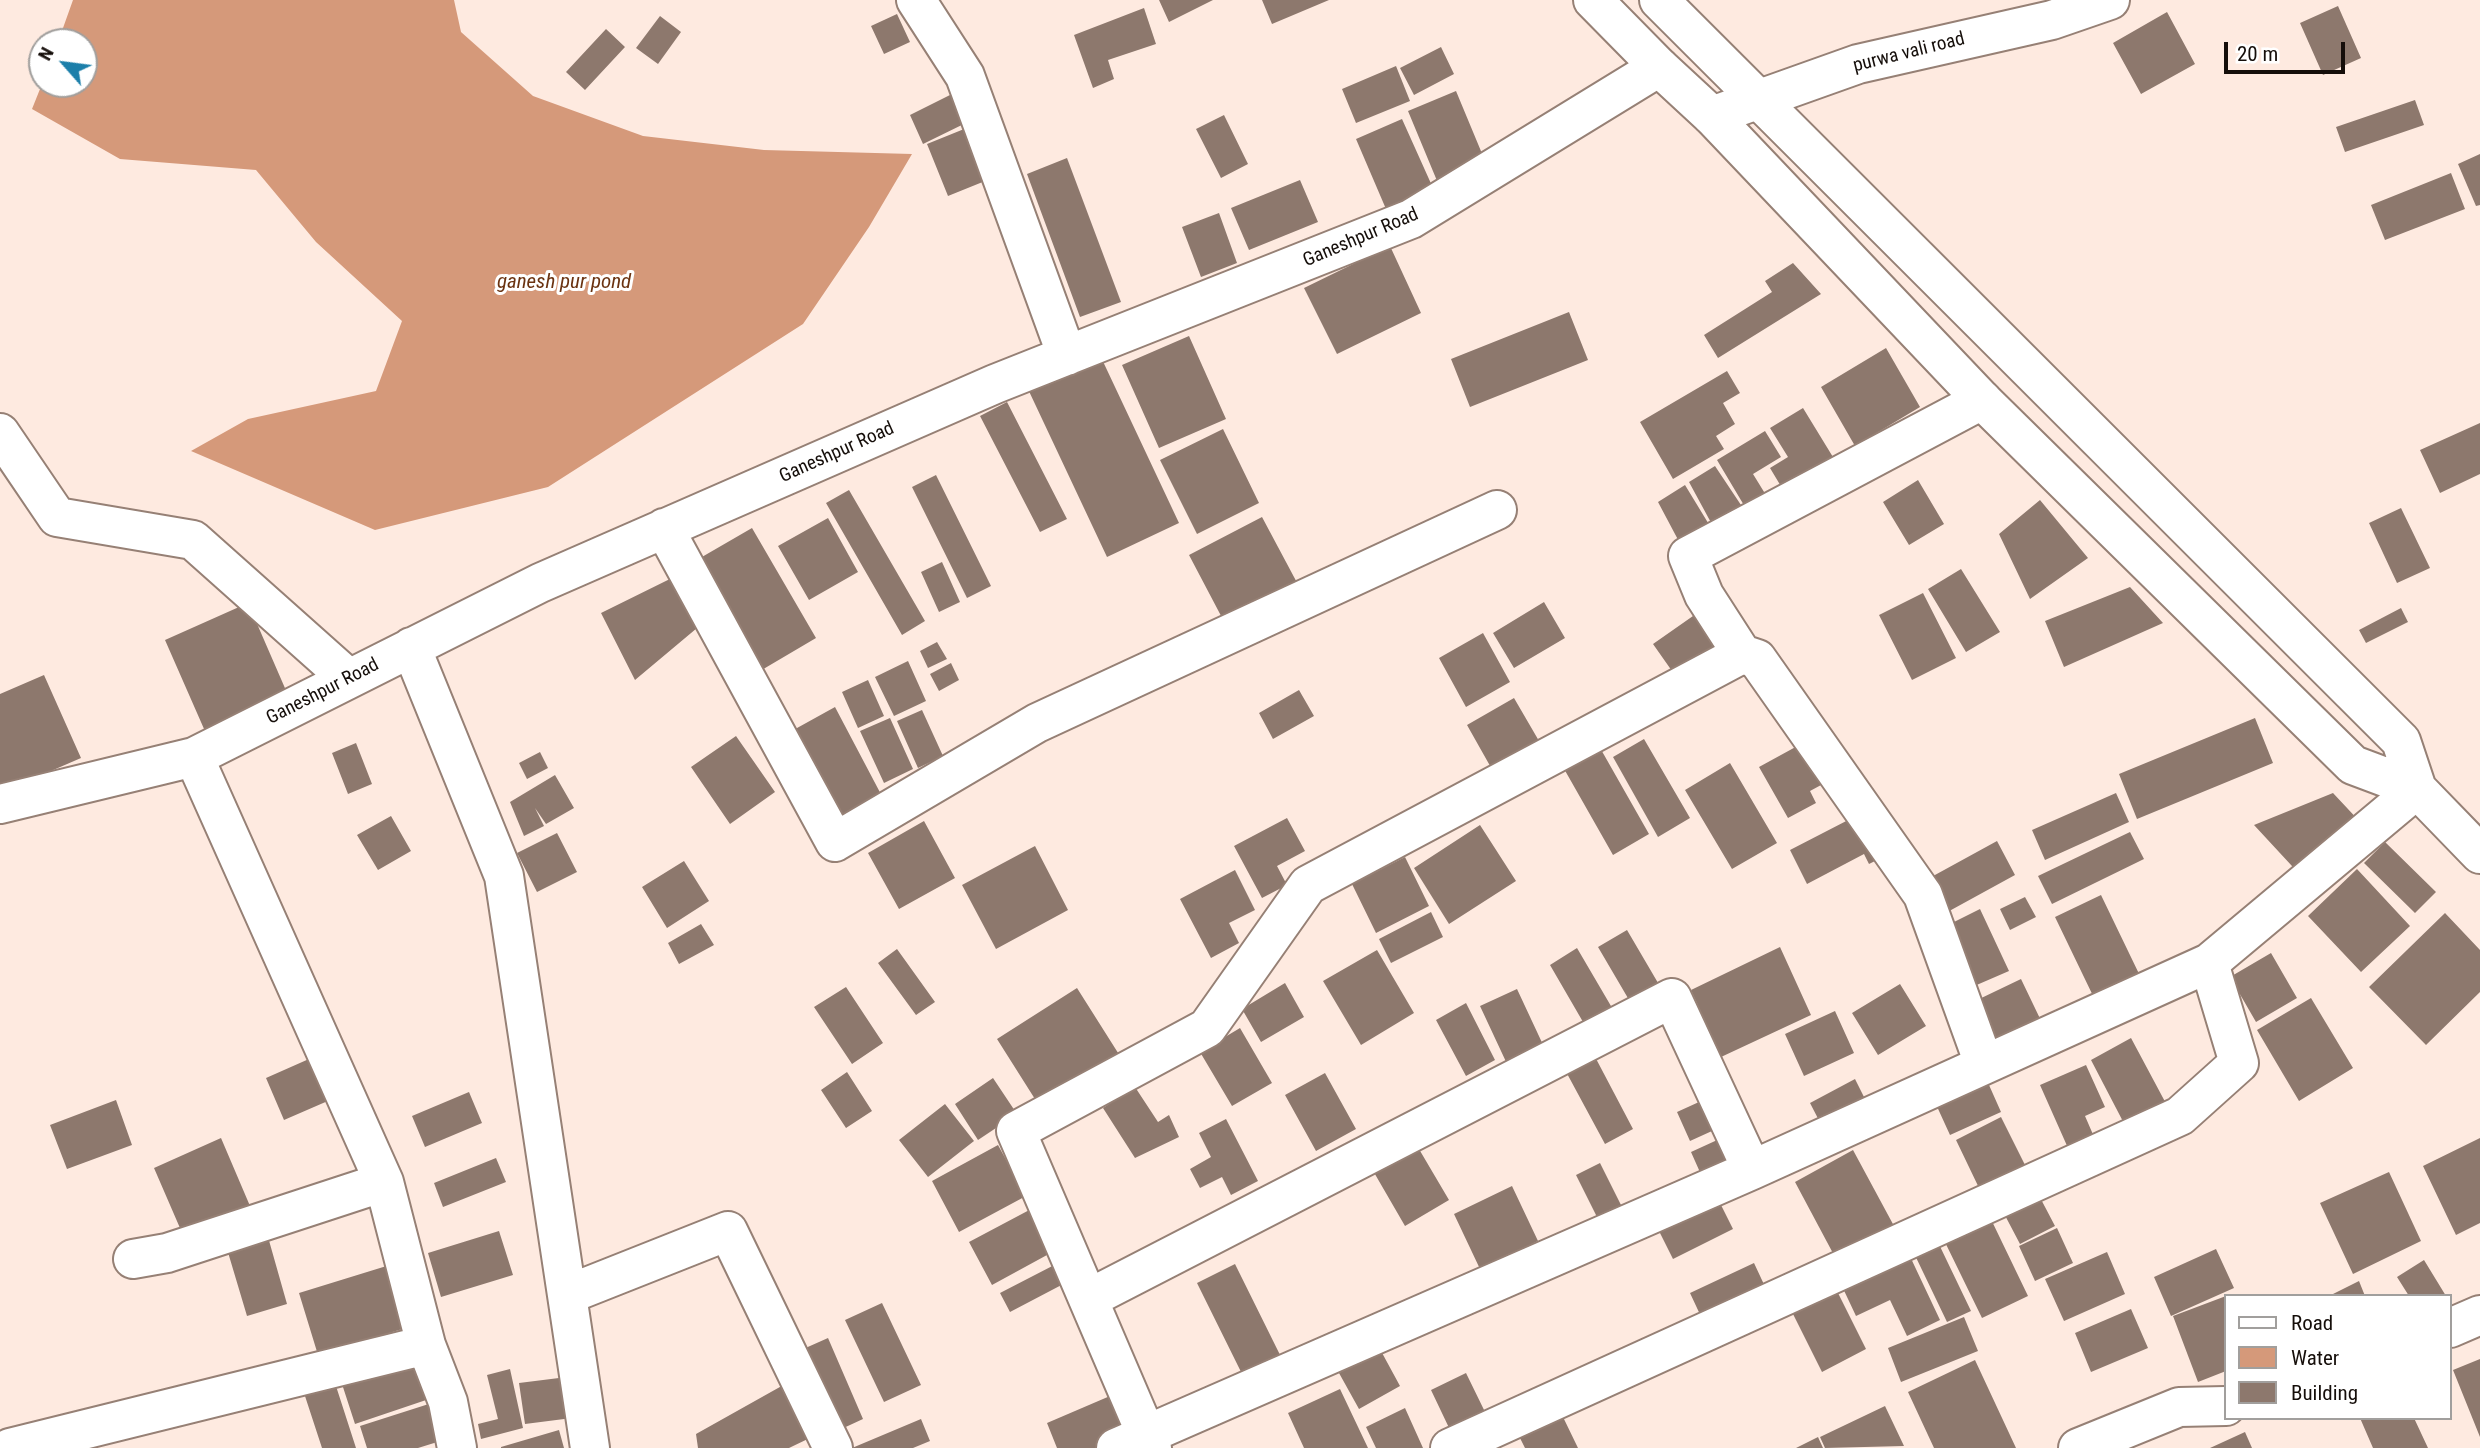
<!DOCTYPE html>
<html>
<head>
<meta charset="utf-8">
<style>
	body { margin:0 }
	#map { position:relative; width:2480px; height:1448px; overflow:hidden; background:#feeae0; font-family:"Roboto Condensed",sans-serif }
	canvas { display:block }
	.legend { position:absolute; left:2224px; top:1294px; width:228px; height:126px; box-sizing:border-box; background:#fff; border:2px solid #a19f9d; margin:0; padding:9px 12px; list-style:none; font-size:21px; color:#150e0a }
	.legend li { display:flex; align-items:center; gap:14px; height:35px }
	.legend b { width:35px; border:2px solid #a19f9d }
	.north { position:absolute; left:28px; top:28px; width:70px; height:70px; box-sizing:border-box; background:#fff; border:2px solid #a19f9d; border-radius:50%; rotate:298deg; font-size:19px; font-weight:700; line-height:28px; text-align:center; color:#150e0a }
	.north::after { content:''; display:block; margin:auto; width:24px; height:32px; background:#1c7faa; clip-path:polygon(50% 0,100% 100%,50% 72%,0 100%) }
	.scale { position:absolute; left:2224px; top:42px; width:121px; height:32px; box-sizing:border-box; border:4px solid #150e0a; border-top:0; padding-left:9px; font-size:21px; line-height:24px; white-space:nowrap; color:#150e0a; -webkit-text-stroke:5px #fff; paint-order:stroke }
</style>
</head>
<body>
<div id="map">
<canvas width="2480" height="1448"></canvas>
<ul class="legend">
<li><b style="height:9px;background:#fff"></b>Road</li>
<li><b style="height:19px;background:#d5997a"></b>Water</li>
<li><b style="height:19px;background:#8d786d"></b>Building</li>
</ul>
<div class="north">N</div>
<div class="scale">20 m</div>
</div>
<script>
const ctx = document.querySelector('canvas').getContext('2d');
ctx.lineJoin = 'round';
function paint(path, color) { ctx.fillStyle = color; ctx.fill(path, 'evenodd'); }
const shape = rows => new Path2D(rows.map(r => 'M' + r).join(''));
function strokePath(path, color, width, dash) { ctx.strokeStyle = color; ctx.lineWidth = width; ctx.lineCap = dash ? 'butt' : 'round'; ctx.setLineDash(dash || []); ctx.stroke(path); }
function write(font, color, halo, rows, align = 'center') {
  ctx.font = font + ' "Roboto Condensed",sans-serif'; ctx.lineWidth = 6; ctx.setLineDash([]); ctx.textBaseline = 'middle'; ctx.strokeStyle = halo; ctx.fillStyle = color; for (const [text, x, y, turn = 0] of rows) {
    ctx.save(); ctx.translate(x, y); ctx.rotate((+turn || 0) * Math.PI / 180); ctx.textAlign = isNaN(turn) ? turn : align; if (halo) ctx.strokeText(text, 0, 0); ctx.fillText(text, 0, 0); ctx.restore();
  }
}
const water = shape([
	[73,0,454,0,461,32,533,96,643,136,764,150,912,154,869,227,803,324,548,487,375,530,191,451,248,419,376,391,402,321,316,242,256,170,120,159,32,109,42,84,84,84,84,42,58,42]
]);
const building = shape([
	[1159,0,1213,0,1169,22],
	[1262,0,1329,0,1272,24],
	[2338,6,2361,58,2323,75,2300,23],
	[1144,8,1156,44,1108,60,1114,79,1093,88,1074,35],
	[2167,12,2195,64,2141,94,2113,43],
	[897,14,910,42,884,54,871,26],
	[660,16,681,32,658,64,636,48],
	[606,29,625,47,585,90,566,72],
	[1441,47,1454,74,1414,95,1400,68],
	[1396,66,1410,101,1356,123,1342,89],
	[958,91,972,120,923,144,910,115],
	[1456,91,1488,168,1440,188,1408,111],
	[2415,100,2424,125,2345,152,2336,127],
	[1224,115,1248,164,1221,178,1196,129],
	[1402,119,1433,188,1386,209,1356,139],
	[974,125,995,177,948,196,927,144],
	[2480,154,2480,205,2476,206,2458,164],
	[1067,158,1121,302,1080,317,1027,174],
	[2451,173,2465,209,2385,240,2371,205],
	[1300,180,1318,222,1249,250,1231,208],
	[1219,213,1237,263,1201,277,1182,227],
	[1390,246,1421,313,1337,354,1304,288],
	[1793,263,1821,294,1718,358,1704,335,1772,292,1765,281],
	[1569,312,1588,360,1470,407,1451,359],
	[1189,336,1226,419,1159,448,1122,365],
	[1886,348,1920,407,1855,446,1821,387],
	[1099,353,1179,523,1107,557,1027,387],
	[1727,371,1740,393,1723,403,1735,424,1716,436,1724,449,1673,479,1640,422],
	[1007,402,1067,519,1040,532,980,416],
	[1803,408,1836,462,1785,493,1770,468,1788,457,1770,428],
	[2480,423,2480,474,2440,493,2420,450],
	[1223,429,1259,503,1197,534,1160,460],
	[1765,431,1781,457,1753,474,1769,500,1748,512,1717,460],
	[1715,466,1745,511,1715,530,1689,482],
	[936,475,991,586,967,598,912,487],
	[1918,480,1944,524,1909,545,1883,502],
	[1685,485,1713,531,1684,551,1658,502],
	[849,490,925,621,902,635,826,503],
	[2040,500,2088,558,2030,599,1999,534],
	[2401,508,2430,568,2397,583,2369,523],
	[1262,517,1302,592,1229,631,1189,555],
	[828,518,858,572,809,600,778,546],
	[752,528,816,638,760,671,695,561],
	[942,562,960,602,939,612,921,572],
	[1961,569,2000,632,1966,652,1928,589],
	[680,574,703,623,635,680,601,613],
	[2130,587,2163,623,2064,667,2045,621],
	[1923,593,1956,658,1912,680,1879,615],
	[1544,602,1565,638,1514,668,1493,633],
	[248,603,291,702,208,738,165,640],
	[2401,608,2408,622,2366,643,2359,630],
	[1703,609,1729,645,1679,681,1653,644],
	[1483,633,1510,682,1466,707,1439,658],
	[937,642,947,659,928,668,920,651],
	[908,661,926,701,894,716,875,677],
	[951,663,959,680,939,691,930,674],
	[44,675,81,758,0,793,0,694],
	[868,680,884,716,858,728,842,692],
	[1299,690,1314,716,1273,739,1259,713],
	[1514,698,1546,753,1498,780,1467,725],
	[835,707,884,800,838,826,788,733],
	[922,710,943,756,918,768,897,721],
	[890,718,913,769,884,783,860,731],
	[2255,718,2273,763,2137,819,2119,774],
	[736,736,775,792,730,824,691,767],
	[1812,738,1834,778,1810,791,1816,803,1788,818,1759,767],
	[1595,739,1649,834,1613,855,1559,760],
	[1644,739,1690,818,1658,837,1613,757],
	[356,743,372,784,348,794,332,753],
	[540,752,548,768,527,779,519,763],
	[1730,763,1777,843,1732,869,1685,790],
	[555,775,574,808,546,824,535,808,544,826,524,836,510,802],
	[2116,793,2129,822,2045,860,2032,830],
	[2333,793,2362,824,2304,879,2254,825],
	[391,816,411,851,378,870,357,835],
	[1854,817,1887,855,1869,864,1864,854,1807,884,1790,850],
	[1287,818,1305,851,1277,866,1287,885,1262,898,1234,846],
	[924,821,955,878,899,909,868,853],
	[1480,825,1516,881,1449,924,1414,868],
	[2130,832,2144,859,2052,904,2038,876],
	[557,833,577,872,537,892,517,853],
	[1997,841,2015,875,1942,915,1924,881],
	[2385,842,2436,892,2415,913,2364,863],
	[1035,846,1068,910,996,949,962,885],
	[1405,857,1429,906,1376,933,1352,884],
	[684,861,709,901,667,928,642,887],
	[2357,869,2410,926,2361,972,2308,916],
	[1235,870,1255,910,1229,923,1239,943,1211,958,1180,899],
	[2101,895,2142,980,2096,1002,2055,917],
	[2025,897,2036,917,2010,930,2000,909],
	[1980,909,2009,971,1972,987,1944,927],
	[1431,912,1443,937,1391,963,1379,939],
	[2445,913,2480,950,2480,992,2426,1045,2369,987],
	[701,924,714,945,679,964,668,943],
	[1627,930,1661,988,1632,1005,1598,947],
	[1780,947,1811,1015,1721,1057,1691,990],
	[1577,948,1618,1018,1590,1034,1550,965],
	[897,949,935,1002,916,1015,878,963],
	[1377,950,1414,1013,1361,1045,1323,981],
	[2271,953,2297,998,2256,1022,2230,977],
	[2021,979,2045,1029,1997,1052,1973,1002],
	[1285,983,1304,1017,1261,1042,1242,1009],
	[1900,984,1926,1026,1878,1055,1852,1013],
	[846,987,883,1043,852,1064,814,1007],
	[1077,988,1120,1056,1040,1107,997,1039],
	[1517,989,1545,1049,1508,1066,1480,1006],
	[2311,998,2353,1068,2299,1101,2257,1030],
	[1466,1003,1495,1060,1466,1076,1436,1020],
	[1835,1011,1854,1053,1804,1076,1785,1034],
	[1240,1028,1272,1083,1232,1106,1200,1052],
	[2131,1038,2170,1111,2129,1133,2091,1060],
	[1593,1053,1633,1129,1605,1144,1564,1068],
	[318,1055,337,1097,284,1120,266,1078],
	[2086,1065,2105,1107,2085,1116,2098,1146,2072,1157,2040,1085],
	[847,1072,872,1111,846,1128,821,1090],
	[1325,1073,1356,1129,1316,1151,1285,1095],
	[1985,1076,2001,1112,1950,1135,1934,1100],
	[993,1078,1017,1114,978,1140,955,1104],
	[1855,1079,1871,1111,1826,1134,1810,1103],
	[1135,1087,1158,1122,1169,1115,1179,1137,1135,1158,1103,1108],
	[469,1092,482,1123,425,1147,412,1116],
	[1710,1097,1723,1126,1690,1141,1677,1112],
	[116,1100,132,1145,67,1169,50,1125],
	[945,1104,974,1141,928,1177,899,1140],
	[2001,1117,2026,1167,1980,1190,1956,1140],
	[1226,1119,1258,1181,1231,1195,1222,1177,1200,1188,1190,1169,1211,1157,1199,1133],
	[1726,1136,1738,1162,1703,1179,1691,1152],
	[221,1138,250,1206,183,1235,154,1168],
	[2480,1138,2480,1223,2456,1235,2423,1166],
	[1416,1144,1449,1200,1405,1226,1372,1169],
	[998,1145,1026,1196,959,1232,932,1181],
	[1853,1150,1894,1226,1835,1257,1795,1182],
	[496,1158,506,1182,443,1207,434,1183],
	[1600,1163,1625,1213,1601,1225,1576,1175],
	[2389,1172,2421,1241,2353,1274,2320,1203],
	[1512,1186,1538,1241,1480,1269,1454,1214],
	[2034,1186,2055,1226,2020,1244,1999,1204],
	[1718,1199,1733,1229,1673,1259,1658,1229],
	[1035,1207,1058,1249,992,1285,969,1242],
	[1987,1211,2028,1296,1982,1318,1941,1234],
	[2057,1228,2073,1263,2035,1281,2019,1246],
	[499,1231,513,1275,441,1297,428,1253],
	[1935,1236,1971,1311,1947,1322,1911,1247],
	[268,1237,287,1304,247,1316,227,1249],
	[2216,1249,2234,1288,2171,1316,2154,1277],
	[1907,1250,1940,1320,1907,1336,1890,1300,1856,1316,1840,1282],
	[2107,1252,2125,1294,2064,1321,2045,1279],
	[2424,1260,2446,1296,2409,1296,2397,1277],
	[1062,1261,1071,1280,1010,1312,1000,1293],
	[1754,1263,1768,1293,1704,1323,1690,1293],
	[393,1264,412,1326,318,1355,299,1293],
	[1235,1264,1285,1365,1247,1384,1197,1283],
	[2359,1281,2365,1296,2329,1296],
	[1833,1283,1866,1349,1822,1372,1789,1306],
	[2226,1296,2226,1371,2198,1382,2173,1316],
	[882,1303,921,1385,884,1402,845,1320],
	[2131,1309,2148,1348,2091,1372,2075,1333],
	[1964,1317,1978,1351,1901,1382,1888,1348],
	[828,1338,863,1419,837,1431,801,1350],
	[1381,1351,1400,1386,1359,1409,1339,1373],
	[421,1356,435,1397,355,1424,342,1384],
	[2480,1359,2480,1437,2453,1370],
	[1975,1360,2016,1448,1934,1448,1908,1392],
	[510,1369,523,1428,481,1439,478,1424,498,1419,487,1375],
	[1466,1373,1486,1414,1451,1432,1431,1390],
	[567,1377,572,1418,525,1424,519,1383],
	[335,1383,356,1448,322,1448,304,1393],
	[787,1383,814,1436,789,1448,698,1448,696,1434],
	[1340,1389,1368,1448,1304,1448,1288,1413],
	[1117,1393,1135,1432,1099,1448,1057,1448,1047,1423],
	[435,1402,447,1439,418,1448,367,1448,360,1426],
	[1885,1406,1904,1446,1825,1448,1820,1437],
	[1405,1408,1423,1448,1376,1448,1366,1427],
	[1563,1417,1578,1448,1525,1448,1520,1438],
	[2360,1418,2414,1418,2428,1448,2373,1448],
	[921,1419,930,1441,913,1448,852,1448],
	[559,1430,564,1448,501,1448,501,1447],
	[2245,1432,2252,1448,2210,1448],
	[1818,1437,1823,1448,1796,1448]
]);
const street = shape([
	[916,0,965,76,1067,356],
	[1712,116,1858,64,2052,20,2110,0],
	[1982,400,1688,556,1704,595,1742,654,1757,659,1923,895,1984,1064],
	[0,433,57,517,193,540,349,679],
	[664,528,835,842,1037,723,1497,510],
	[411,647,504,876,590,1448],
	[194,757,384,1182,426,1345,448,1402,457,1448],
	[0,804,194,757,540,583,995,384,1411,219,1659,67],
	[133,1259,167,1253,384,1182],
	[569,1294,728,1231,833,1448],
	[1088,1299,1672,998,1752,1170],
	[2450,1328,2480,1315],
	[10,1448,426,1345],
	[1116,1448,1752,1170,2209,963,2417,789],
	[1152,1448,1016,1131,1207,1028,1308,885,1742,654],
	[1450,1448,2180,1116,2239,1063,2209,963],
	[2078,1448,2179,1407,2226,1406]
]);
const secondary = shape([
	[1593,0,1659,67,1712,116,1982,400,2353,765,2417,789,2480,854],
	[1659,0,2401,741,2417,789]
]);
const streetNames = [
	["purwa vali road",1909,53,-14],
	["Ganeshpur Road",1361,238,-23],
	["Ganeshpur Road",837,453,-24],
	["Ganeshpur Road",323,692,-27]
];
const waterNames = [
	["ganesh pur pond",564,283]
];
paint(water, '#d5997a');
paint(building, '#8d786d');
strokePath(street, '#968075', 42);
strokePath(secondary, '#968075', 42);
strokePath(street, '#fff', 38);
strokePath(secondary, '#fff', 38);
write('19px', '#150e0a', '#fff', streetNames);
write('italic 21px', '#6b3311', '#fff', waterNames);
</script>
</body>
</html>
